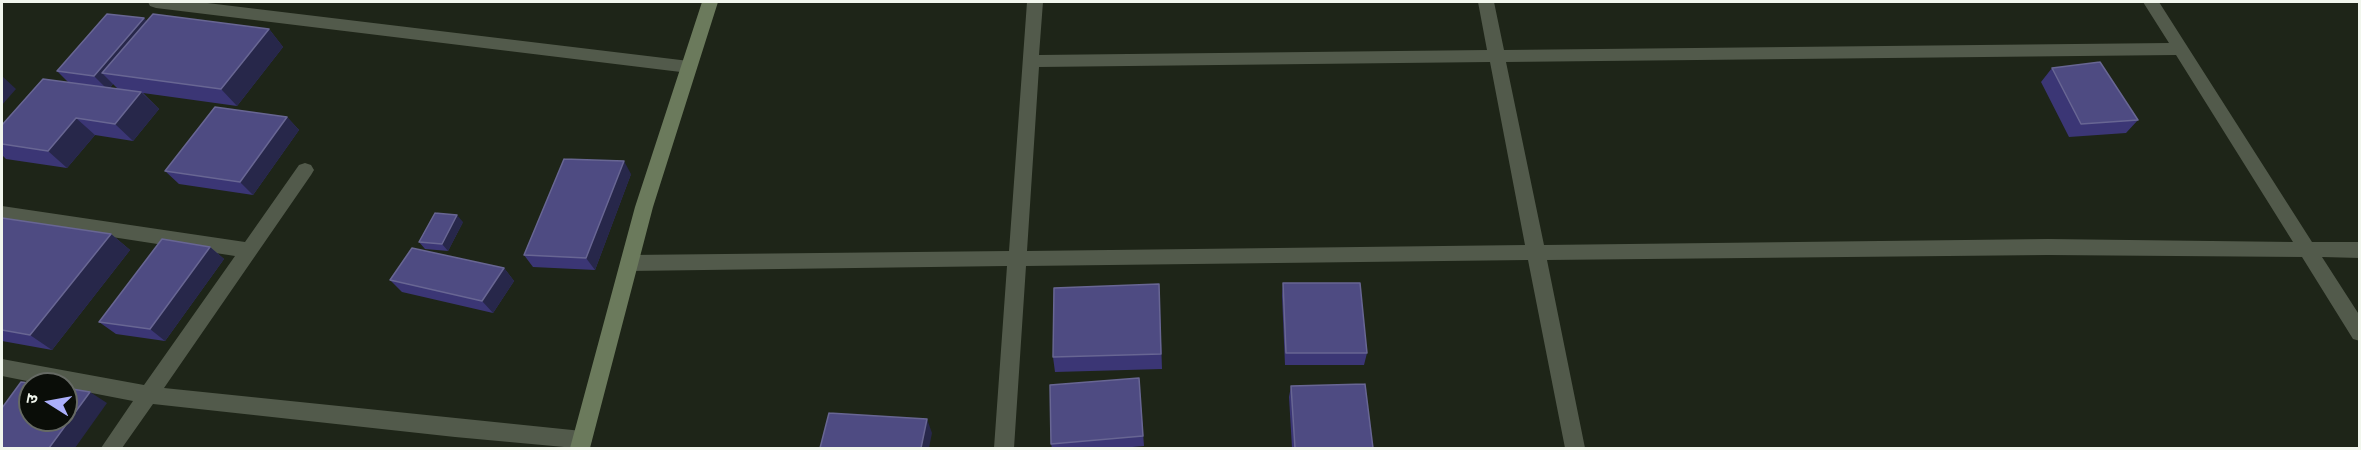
<!DOCTYPE html>
<html>
<head>
<meta charset="utf-8">
<style>
	body { margin:0 }
	#map { position:relative; width:2361px; height:450px; overflow:hidden; background:#1e2518; font-family:Jost,"Noto Sans Devanagari",sans-serif }
	canvas { display:block }
	.frame { position:absolute; inset:0; border:3px solid #f1f6ed; pointer-events:none }
	.north { position:absolute; left:18px; top:372px; width:60px; height:60px; box-sizing:border-box; background:#0a0d08; border:2px solid #666a64; border-radius:50%; rotate:281deg; font-size:16px; font-weight:700; line-height:24px; text-align:center; color:#f1f6ed }
	.north::after { content:''; display:block; margin:auto; width:21px; height:27px; background:#abaffb; clip-path:polygon(50% 0,100% 100%,50% 72%,0 100%) }
</style>
</head>
<body>
<div id="map">
<canvas width="2361" height="450"></canvas>
<div class="frame"></div>
<div class="north">उ</div>
</div>
<script>
const ctx = document.querySelector('canvas').getContext('2d');
ctx.lineJoin = 'round';
const shape = rows => new Path2D(rows.map(r => 'M' + r).join(''));
function paint(path, color) { ctx.fillStyle = color; ctx.fill(path, 'evenodd'); }
function strokePath(path, color, width, dash) { ctx.strokeStyle = color; ctx.lineWidth = width; ctx.lineCap = dash ? 'butt' : 'round'; ctx.setLineDash(dash || []); ctx.stroke(path); }
const street = shape([
	[148,2,199,2,689,61,695,63,697,67,695,71,689,73,156,8,150,6,148,2],
	[1027,2,1043,2,1039,55,1487,50,1478,2,1494,2,1504,50,2169,43,2143,2,2159,2,2312,242,2360,242,2360,258,2322,257,2360,316,2360,341,2353,339,2302,257,2048,255,1547,260,1585,448,1565,448,1528,260,1026,266,1014,448,994,448,1007,266,629,271,623,268,620,263,623,258,629,255,1009,251,1027,2],
	[2176,55,2293,242,2048,239,1544,245,1506,62,2176,55],
	[1490,62,1525,245,1027,251,1039,67,1490,62],
	[305,163,311,165,314,170,311,175,164,388,582,431,589,433,592,440,589,447,575,448,455,437,153,404,122,448,101,448,133,401,66,388,66,384,42,384,2,376,2,359,144,385,235,256,2,220,2,206,245,242,299,165,305,163]
]);
const secondary = shape([
	[702,2,718,2,653,207,590,448,570,448,635,207,702,2]
]);
const wall = shape([
	[144,18,146,21,269,29,283,47,237,106,143,93,159,109,133,141,95,135,67,168,6,159,2,155,2,125,68,82,57,71],
	[113,84,118,89,110,88],
	[2052,68,2138,120,2126,133,2069,137,2041,82],
	[287,117,299,130,253,195,179,184,165,171],
	[631,174,595,270,533,267,524,255],
	[2,218,111,234,130,250,52,350,2,341],
	[463,222,448,251,425,249,419,242],
	[210,247,224,259,165,341,116,334,99,322],
	[504,268,514,281,493,313,402,292,390,280],
	[1283,283,1367,353,1364,365,1285,365,1282,296],
	[1159,284,1162,369,1055,372,1053,357],
	[1139,378,1144,446,1121,448,1052,448,1051,444],
	[1291,386,1373,448,1292,448,1289,397]
]);
const shadedWall = shape([
	[144,18,157,32,102,73,113,84,108,90,94,76],
	[269,29,283,47,237,106,221,89],
	[2,76,16,89,2,105],
	[141,92,159,109,133,141,115,124],
	[287,117,299,130,253,195,240,182],
	[76,118,95,135,67,168,48,151],
	[624,161,631,174,595,270,586,258],
	[457,215,463,222,448,251,442,244],
	[111,234,130,250,52,350,30,335],
	[210,247,224,259,165,341,150,329],
	[504,268,514,281,493,313,482,301],
	[90,392,107,403,75,448,49,448],
	[927,419,932,433,929,448,921,448]
]);
const building = shape([
	[107,14,144,18,94,76,57,71,107,14],
	[153,14,269,29,221,89,102,73,153,14],
	[2100,62,2138,120,2081,124,2052,68,2100,62],
	[43,79,141,92,115,124,76,118,48,151,2,144,2,125,43,79],
	[215,107,287,117,240,182,165,171,215,107],
	[564,159,624,161,586,258,524,255,564,159],
	[435,213,457,215,442,244,419,242,435,213],
	[2,218,111,234,30,335,2,330,2,218],
	[162,239,210,247,150,329,99,322,162,239],
	[412,248,504,268,482,301,390,280,412,248],
	[1283,283,1360,283,1367,353,1286,353,1283,283],
	[1159,284,1161,354,1053,357,1054,288,1159,284],
	[1139,378,1143,436,1051,444,1050,385,1139,378],
	[21,382,37,384,30,384,30,420,66,420,66,388,90,392,49,448,2,448,2,408,21,382],
	[1365,384,1373,448,1295,448,1291,386,1365,384],
	[829,413,927,419,921,448,820,448,829,413]
]);
paint(street, '#525a4b');
paint(secondary, '#6b7a5c');
paint(wall, '#3b3675');
paint(shadedWall, '#27274a');
paint(building, '#4e4b82');
strokePath(building, '#686693', 1.5);
</script>
</body>
</html>
